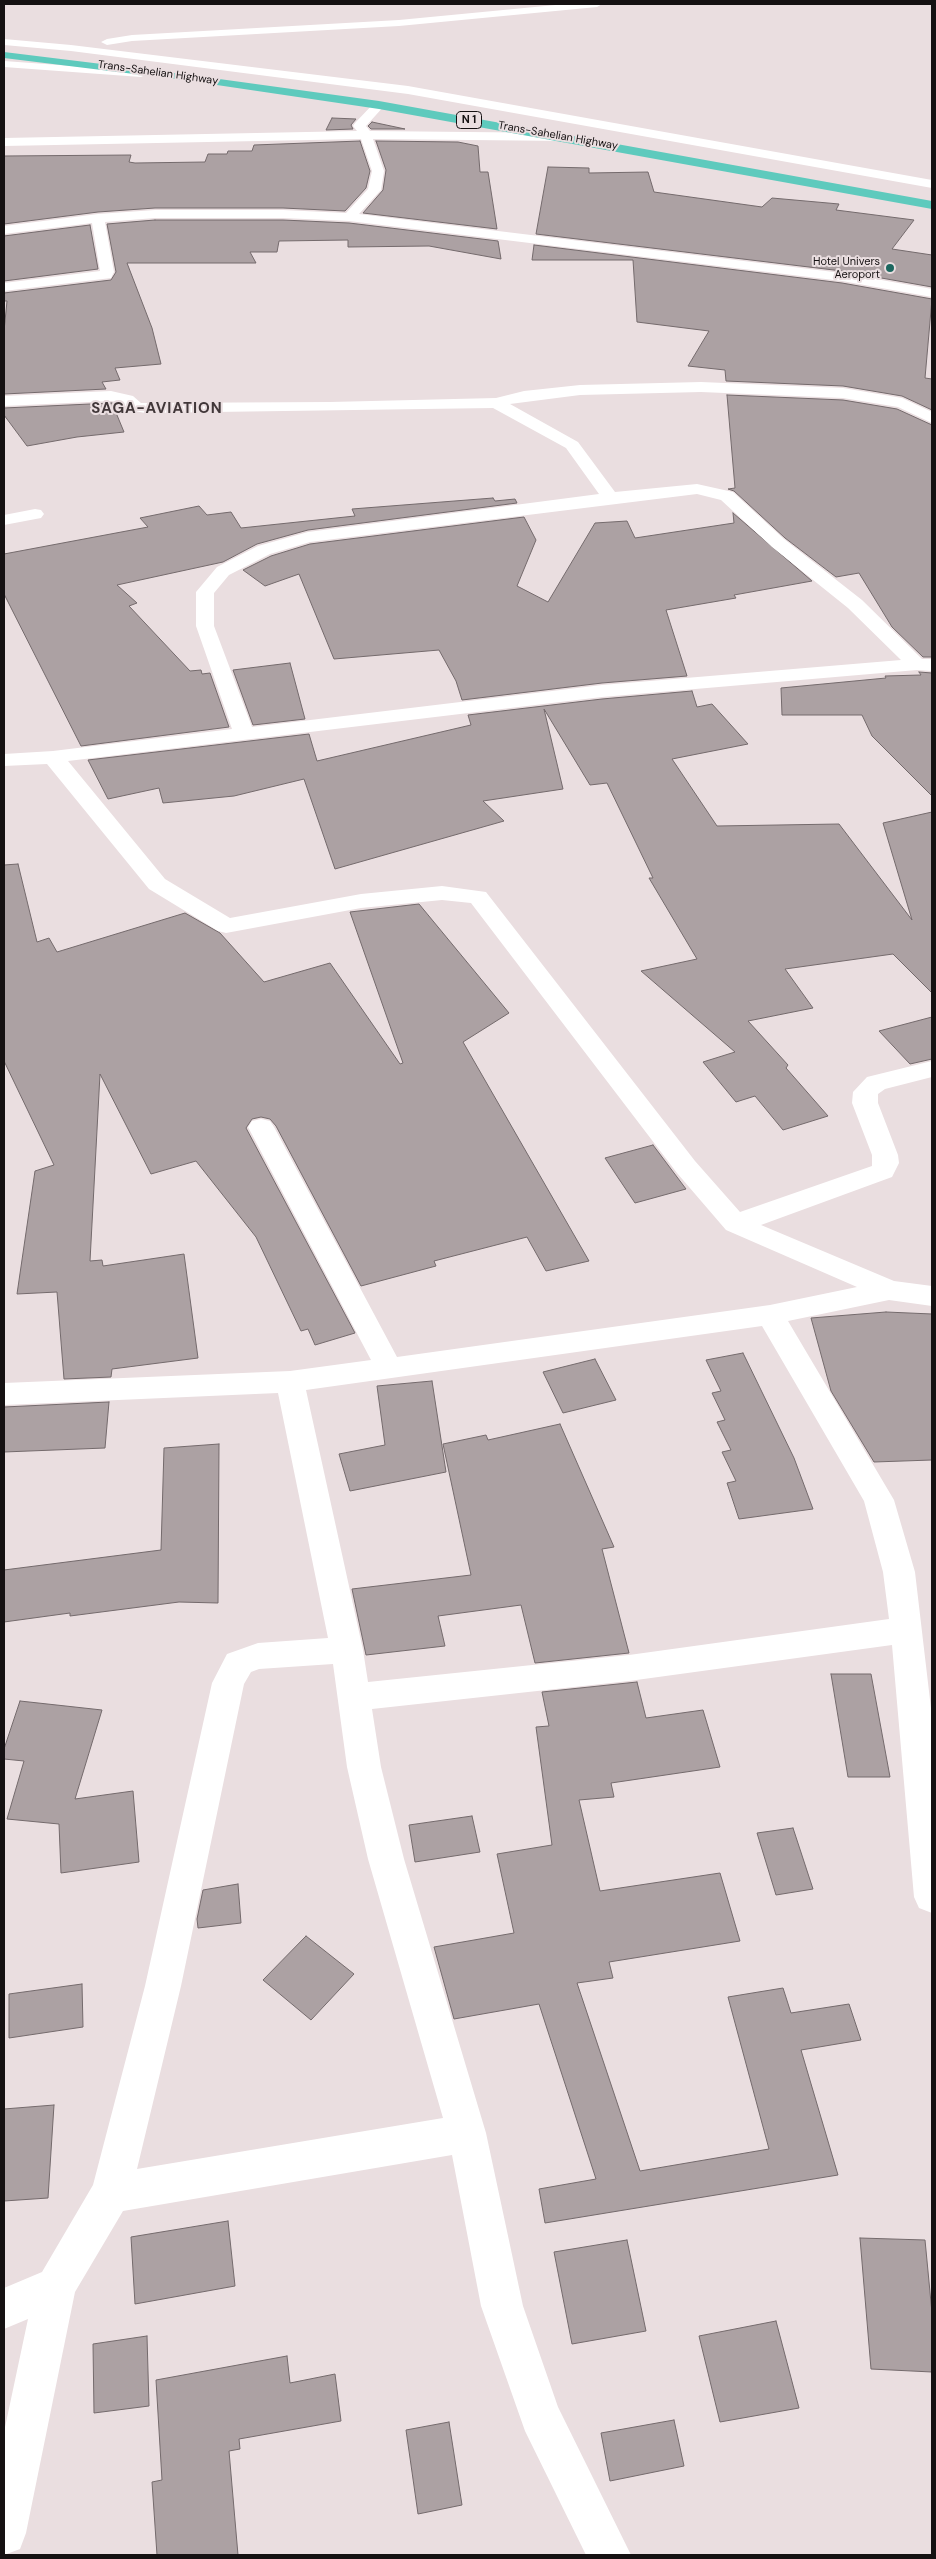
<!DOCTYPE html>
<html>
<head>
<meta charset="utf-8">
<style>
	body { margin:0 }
	#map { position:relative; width:936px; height:2559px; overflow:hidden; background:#eadee0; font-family:"DM Sans",sans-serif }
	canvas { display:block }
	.frame { position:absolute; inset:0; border:5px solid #151112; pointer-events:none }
</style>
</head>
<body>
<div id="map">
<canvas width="936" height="2559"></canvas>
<div class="frame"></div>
</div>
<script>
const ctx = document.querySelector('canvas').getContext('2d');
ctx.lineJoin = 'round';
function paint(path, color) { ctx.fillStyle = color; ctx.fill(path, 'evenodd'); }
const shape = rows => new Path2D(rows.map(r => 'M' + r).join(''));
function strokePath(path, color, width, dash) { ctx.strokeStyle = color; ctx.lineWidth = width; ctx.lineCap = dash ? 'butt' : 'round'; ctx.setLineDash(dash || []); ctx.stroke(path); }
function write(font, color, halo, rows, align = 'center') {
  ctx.font = font + ' "DM Sans",sans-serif'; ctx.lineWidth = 4; ctx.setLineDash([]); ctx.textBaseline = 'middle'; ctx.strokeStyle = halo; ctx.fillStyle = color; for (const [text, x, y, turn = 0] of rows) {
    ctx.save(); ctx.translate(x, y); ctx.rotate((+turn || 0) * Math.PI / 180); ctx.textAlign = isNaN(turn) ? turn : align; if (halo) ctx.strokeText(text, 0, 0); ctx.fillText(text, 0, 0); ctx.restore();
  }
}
const building = shape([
	[332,118,356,119,351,125,353,129,326,130,332,118],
	[372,122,405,129,371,129,368,126,372,122],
	[360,141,370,171,366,188,345,211,283,208,155,208,98,212,4,224,4,156,131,155,129,162,135,163,205,162,208,154,227,154,228,151,252,151,254,145,360,141],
	[376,141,458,142,478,146,480,172,488,172,497,229,363,213,383,190,386,170,376,141],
	[548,167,589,168,589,173,648,172,654,192,762,207,772,198,839,204,836,210,914,220,892,249,932,255,932,287,842,271,536,234,548,167],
	[155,220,283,220,349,223,498,241,501,259,429,246,348,247,348,240,279,241,277,252,250,252,256,263,127,263,152,328,161,364,115,368,120,380,102,382,106,389,4,394,4,331,7,301,4,301,4,293,111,280,116,272,107,224,155,220],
	[90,225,98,269,4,281,4,236,90,225],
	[534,245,842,283,932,299,925,378,932,379,932,410,902,396,843,386,726,381,725,370,688,366,709,331,637,322,633,260,532,260,534,245],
	[727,395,843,400,897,409,932,425,932,657,923,657,892,627,859,573,836,577,785,538,734,491,728,489,735,488,727,395],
	[112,403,124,432,77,437,27,446,4,415,4,408,112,403],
	[493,498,495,501,515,499,517,503,308,530,257,544,223,562,117,585,137,603,129,606,190,671,201,670,202,674,210,673,229,727,81,746,4,594,4,554,148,527,140,518,199,506,207,515,231,512,241,528,355,516,352,509,493,498],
	[733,513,812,581,734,595,736,598,666,610,687,676,602,683,462,700,456,681,439,650,334,659,299,574,265,586,243,570,271,556,310,544,524,517,536,540,517,586,548,602,595,523,627,521,635,538,734,523,733,513],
	[290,663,305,719,253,725,233,670,290,663],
	[919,672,932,673,932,796,872,736,862,715,782,715,781,688,886,678,885,676,921,675,919,672],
	[692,691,697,707,712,704,748,744,672,759,717,826,839,824,912,920,883,823,932,812,932,993,893,954,785,969,813,1008,748,1021,788,1065,786,1068,828,1116,783,1130,755,1096,736,1102,703,1062,735,1052,641,971,697,959,649,878,653,878,607,783,590,785,544,709,563,789,483,801,504,821,335,869,304,779,234,796,163,803,159,788,108,799,88,760,309,734,317,761,471,725,468,715,602,699,692,691],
	[18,864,37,942,49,938,57,952,185,913,220,933,264,982,330,963,400,1064,403,1063,350,912,419,904,509,1013,463,1042,589,1261,546,1271,527,1237,434,1261,436,1266,361,1286,276,1126,270,1119,261,1117,252,1119,246,1128,355,1333,315,1345,308,1329,301,1331,256,1237,196,1161,151,1174,100,1074,90,1261,102,1260,103,1266,184,1254,198,1358,112,1369,111,1377,64,1379,57,1292,17,1294,35,1171,54,1165,4,1061,4,865,18,864],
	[932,1017,932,1059,910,1064,879,1031,932,1017],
	[653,1145,686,1189,635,1203,605,1158,653,1145],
	[886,1312,932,1314,932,1460,874,1462,831,1391,811,1318,886,1312],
	[743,1353,794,1458,813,1509,739,1519,727,1483,736,1481,722,1452,731,1450,717,1422,725,1420,712,1393,721,1391,706,1360,743,1353],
	[595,1359,616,1400,563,1413,543,1372,595,1359],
	[432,1381,446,1472,350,1491,339,1454,385,1445,377,1386,432,1381],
	[109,1402,105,1448,4,1452,4,1407,109,1402],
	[560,1424,614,1547,602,1549,629,1653,535,1663,521,1605,438,1616,445,1646,366,1655,352,1589,471,1575,443,1444,486,1435,488,1440,560,1424],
	[219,1444,218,1603,179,1602,70,1616,70,1613,4,1622,4,1570,161,1550,164,1448,219,1444],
	[831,1674,871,1674,890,1777,848,1777,831,1674],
	[637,1682,646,1718,703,1710,720,1767,611,1783,614,1797,579,1800,600,1891,720,1873,740,1941,609,1962,613,1978,577,1983,640,2171,769,2149,728,1997,783,1988,791,2013,849,2004,861,2040,801,2050,838,2175,545,2223,539,2189,596,2179,539,2004,454,2019,434,1947,514,1933,497,1854,552,1845,536,1727,549,1726,542,1692,637,1682],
	[20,1701,102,1710,75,1799,133,1791,139,1862,61,1873,59,1824,7,1819,24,1761,4,1759,4,1749,20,1701],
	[472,1816,480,1852,415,1862,409,1825,472,1816],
	[793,1828,813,1889,776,1895,757,1833,793,1828],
	[238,1884,241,1923,198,1928,197,1919,203,1890,238,1884],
	[306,1936,354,1974,311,2020,263,1980,306,1936],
	[82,1984,83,2027,9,2038,9,1994,82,1984],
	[54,2105,48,2198,4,2201,4,2109,54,2105],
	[228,2221,235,2286,135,2304,131,2237,228,2221],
	[860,2238,925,2240,932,2313,932,2372,871,2369,860,2238],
	[627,2240,646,2331,572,2344,554,2252,627,2240],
	[776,2321,799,2408,720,2422,699,2336,776,2321],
	[147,2336,149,2406,94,2413,93,2344,147,2336],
	[287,2356,290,2383,335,2374,341,2421,239,2439,240,2449,229,2451,238,2555,157,2555,152,2482,162,2480,156,2380,287,2356],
	[674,2420,684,2466,610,2481,601,2433,674,2420],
	[449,2422,462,2505,418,2514,406,2430,449,2422]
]);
const minor = shape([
	[566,4,602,4,597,7,399,26,132,41,107,45,101,42,107,39,132,35,399,20,566,4],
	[4,39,71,45,408,86,932,180,932,188,408,94,71,51,4,45,4,39],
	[4,61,141,71,147,74,141,77,4,67,4,61],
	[379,101,385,105,366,126,370,131,566,133,572,137,566,141,373,139,384,171,381,190,359,214,842,273,932,289,932,297,842,281,349,221,283,218,155,218,105,222,114,272,111,278,4,291,4,283,100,271,92,223,4,234,4,226,98,214,155,210,283,210,346,213,368,189,372,171,361,139,4,146,4,138,357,131,353,126,355,123,375,102,379,101],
	[701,382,843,388,902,398,932,412,932,423,898,407,843,398,701,392,580,395,510,404,578,442,615,492,697,484,733,492,784,539,862,600,922,659,932,659,932,671,917,670,602,697,68,761,165,879,230,918,361,894,442,886,486,892,695,1161,740,1212,872,1166,872,1155,852,1103,853,1092,867,1077,932,1061,932,1077,885,1089,878,1094,878,1103,898,1155,899,1163,892,1177,761,1225,894,1281,932,1286,932,1306,889,1300,788,1321,894,1500,915,1572,932,1717,932,1913,919,1908,914,1897,892,1645,629,1681,372,1709,381,1767,404,1859,486,2133,523,2306,558,2407,631,2555,586,2555,525,2431,481,2306,452,2155,123,2211,75,2292,26,2533,20,2549,4,2555,4,2432,28,2319,4,2329,4,2288,42,2272,93,2185,145,1986,212,1683,227,1654,258,1643,328,1638,278,1393,4,1405,4,1383,290,1371,371,1360,248,1127,252,1121,261,1119,270,1121,274,1127,397,1357,770,1305,857,1287,726,1230,677,1173,471,903,442,900,361,908,226,933,218,931,149,889,47,764,4,766,4,754,53,751,232,729,196,626,196,592,217,567,258,546,308,532,599,494,566,448,493,408,145,413,130,410,122,403,111,401,4,406,4,396,111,391,133,396,141,403,145,403,330,402,496,398,524,391,580,385,701,382],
	[697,494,721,500,772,547,848,608,901,660,602,685,252,727,214,626,214,593,229,575,270,554,310,542,697,494],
	[762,1326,864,1501,883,1572,889,1619,629,1655,368,1682,363,1650,306,1390,762,1326],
	[333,1664,347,1767,368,1859,443,2118,137,2169,181,1986,244,1684,251,1672,259,1669,333,1664],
	[35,509,41,510,44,514,41,518,4,525,4,515,35,509]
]);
const highway = shape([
	[4,52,183,74,379,101,932,201,932,209,379,109,183,80,4,58,4,52]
]);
const markers = [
	[890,268,5,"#1c675f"]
];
const farStreetnames = [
	["Trans-Sahelian Highway",158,73,8],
	["Trans-Sahelian Highway",558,136,10]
];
const shields = [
	[469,120,25]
];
const shieldNames = [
	["N 1",469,120]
];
const farPoinames = [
	["Hotel Univers",880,262],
	["Aeroport",880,275]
];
const farDistrictnames = [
	["SAGA-AVIATION",157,409]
];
paint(building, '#aca1a3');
strokePath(building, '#746a6c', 1);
paint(minor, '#fff');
paint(highway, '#5ecabd');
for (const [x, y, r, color] of markers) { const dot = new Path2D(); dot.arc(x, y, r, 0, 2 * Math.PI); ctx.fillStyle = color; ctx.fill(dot); strokePath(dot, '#eadee0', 2); }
write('11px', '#151112', '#eadee0', farStreetnames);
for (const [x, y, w] of shields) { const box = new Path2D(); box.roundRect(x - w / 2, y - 8.5, w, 17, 4); ctx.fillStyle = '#eadee0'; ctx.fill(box); strokePath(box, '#151112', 1); }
write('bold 11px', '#151112', null, shieldNames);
write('11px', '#151112', '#eadee0', farPoinames, 'right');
ctx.letterSpacing = '1px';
write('bold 15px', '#413739', '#eadee0', farDistrictnames);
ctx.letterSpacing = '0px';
</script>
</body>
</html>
